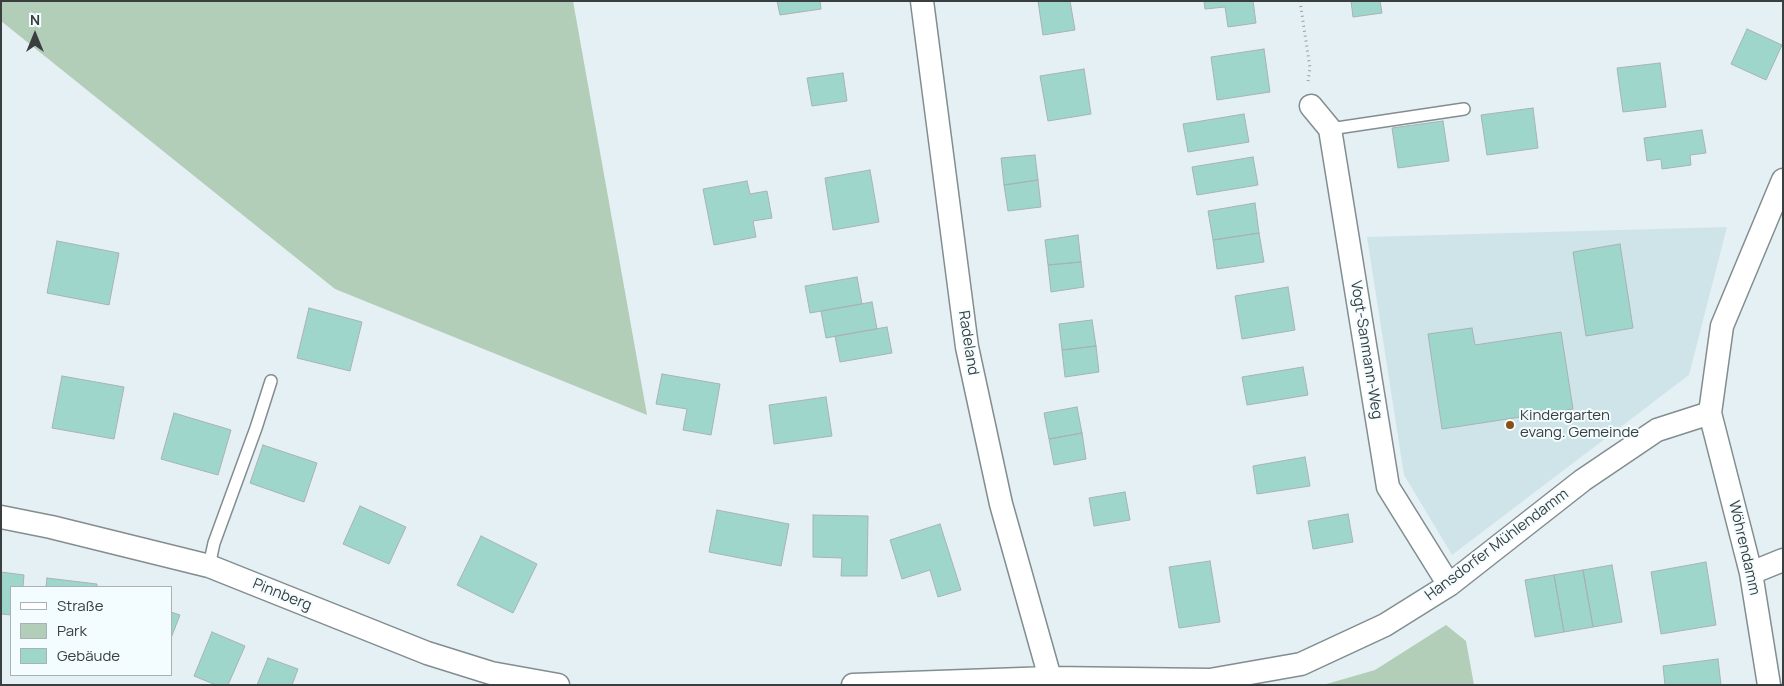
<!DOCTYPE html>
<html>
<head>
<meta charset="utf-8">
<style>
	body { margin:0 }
	#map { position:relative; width:1784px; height:686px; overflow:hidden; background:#e4f0f3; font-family:Manrope,sans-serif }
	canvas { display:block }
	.frame { position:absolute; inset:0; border:2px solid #393e3f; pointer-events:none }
	.legend { position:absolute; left:10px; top:586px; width:162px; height:90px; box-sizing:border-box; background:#f3fdff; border:1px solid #a9b1b2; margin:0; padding:6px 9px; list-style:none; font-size:15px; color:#393e3f }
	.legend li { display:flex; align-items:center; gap:10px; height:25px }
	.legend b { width:25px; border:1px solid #a9b1b2 }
	.north { position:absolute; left:10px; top:10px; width:50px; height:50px; -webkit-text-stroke:4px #f3fdff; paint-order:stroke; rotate:0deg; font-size:14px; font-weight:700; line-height:20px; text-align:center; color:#393e3f }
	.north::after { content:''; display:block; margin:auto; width:18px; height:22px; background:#393e3f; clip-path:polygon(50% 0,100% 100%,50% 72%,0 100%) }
</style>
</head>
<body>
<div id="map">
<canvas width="1784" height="686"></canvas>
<div class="frame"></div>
<ul class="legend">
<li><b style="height:6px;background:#fff"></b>Straße</li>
<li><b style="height:14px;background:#b2cdb8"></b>Park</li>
<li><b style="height:14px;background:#9ed6cc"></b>Gebäude</li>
</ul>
<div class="north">N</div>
</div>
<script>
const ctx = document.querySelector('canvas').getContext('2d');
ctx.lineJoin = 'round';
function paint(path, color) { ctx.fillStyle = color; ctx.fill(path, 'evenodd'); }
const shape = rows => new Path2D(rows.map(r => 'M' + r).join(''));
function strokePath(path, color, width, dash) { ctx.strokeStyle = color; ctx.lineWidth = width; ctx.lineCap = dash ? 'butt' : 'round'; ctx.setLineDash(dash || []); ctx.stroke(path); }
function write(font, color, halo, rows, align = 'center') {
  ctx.font = font + ' Manrope,sans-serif'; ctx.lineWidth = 4; ctx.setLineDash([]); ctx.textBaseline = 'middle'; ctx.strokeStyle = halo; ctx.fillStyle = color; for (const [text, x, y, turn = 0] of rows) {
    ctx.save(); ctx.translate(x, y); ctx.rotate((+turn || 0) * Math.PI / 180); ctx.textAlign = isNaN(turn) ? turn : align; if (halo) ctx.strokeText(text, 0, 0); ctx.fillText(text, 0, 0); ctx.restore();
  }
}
const built = shape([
	[1727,227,1689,375,1452,555,1404,475,1367,237]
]);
const green = shape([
	[1,1,573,1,647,415,335,289,1,21],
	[1446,625,1466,641,1474,685,1323,685,1375,670]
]);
const building = shape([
	[777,1,820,1,821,9,780,15,777,1],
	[1038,1,1070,1,1075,30,1043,35,1038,1],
	[1204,1,1253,1,1256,23,1228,27,1225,7,1205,9,1204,1],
	[1351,1,1380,1,1382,13,1353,17,1351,1],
	[1747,29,1782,45,1766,80,1731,64,1747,29],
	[1264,49,1270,92,1217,100,1211,57,1264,49],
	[1660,63,1666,107,1623,112,1617,68,1660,63],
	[1084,69,1091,114,1048,121,1040,76,1084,69],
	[843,73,847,101,812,106,807,78,843,73],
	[1533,108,1538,148,1487,155,1481,115,1533,108],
	[1244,114,1249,142,1188,152,1183,124,1244,114],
	[1443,121,1449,161,1398,168,1392,128,1443,121],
	[1702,130,1706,153,1690,155,1691,165,1662,169,1661,159,1647,161,1644,138,1702,130],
	[1035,155,1038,180,1004,185,1001,158,1035,155],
	[1253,157,1258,185,1197,195,1192,167,1253,157],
	[870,170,879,222,833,230,825,178,870,170],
	[1038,180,1041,207,1008,211,1004,185,1038,180],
	[747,181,750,194,767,191,772,218,753,221,756,237,714,245,703,189,747,181],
	[1255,203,1259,233,1213,240,1208,211,1255,203],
	[1259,233,1264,262,1217,269,1213,240,1259,233],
	[1078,235,1081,262,1048,265,1045,240,1078,235],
	[57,241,119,253,109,305,47,293,57,241],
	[1620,244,1633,328,1586,336,1573,252,1620,244],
	[1081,262,1084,287,1051,292,1048,265,1081,262],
	[857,277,862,304,810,313,805,286,857,277],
	[1288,287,1295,330,1242,339,1235,296,1288,287],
	[872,302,877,329,826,338,821,311,872,302],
	[309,308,362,322,350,371,297,358,309,308],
	[1092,320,1096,346,1062,350,1059,324,1092,320],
	[887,327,892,353,840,362,835,336,887,327],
	[1472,328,1475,345,1561,332,1573,409,1442,429,1428,334,1472,328],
	[1096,346,1099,372,1065,377,1062,350,1096,346],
	[1303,367,1308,395,1247,405,1242,377,1303,367],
	[662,374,720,384,711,435,683,430,687,409,656,404,662,374],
	[62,376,124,387,114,439,52,428,62,376],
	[826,397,832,436,774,444,769,405,826,397],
	[1077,407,1082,433,1049,439,1044,413,1077,407],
	[174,413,231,430,218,475,161,459,174,413],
	[1082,433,1086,459,1054,465,1049,439,1082,433],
	[263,445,317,463,304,502,250,483,263,445],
	[1305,457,1310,486,1257,494,1253,466,1305,457],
	[1125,492,1130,520,1094,526,1089,498,1125,492],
	[360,506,406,527,389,564,343,544,360,506],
	[717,510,789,524,781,566,709,552,717,510],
	[1348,514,1353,542,1313,549,1308,521,1348,514],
	[813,515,868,516,867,576,841,576,842,558,813,557,813,515],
	[940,524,961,590,938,597,930,570,902,579,890,540,940,524],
	[481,536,537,564,513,613,457,585,481,536],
	[1210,561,1220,622,1179,628,1169,567,1210,561],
	[1706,562,1716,625,1661,634,1651,572,1706,562],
	[1612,565,1622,622,1593,627,1583,570,1612,565],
	[1583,570,1593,627,1564,632,1554,575,1583,570],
	[1,572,24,575,23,587,11,587,11,615,1,614,1,572],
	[1554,575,1564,632,1535,637,1525,580,1554,575],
	[47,578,97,584,97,587,46,587,47,578],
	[171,612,180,615,171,638,171,612],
	[212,632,245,646,228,685,216,685,194,676,212,632],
	[268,658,298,669,292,685,257,685,268,658],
	[1718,659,1721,685,1665,685,1663,666,1718,659]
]);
const path = shape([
	[1300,1,1310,68,1308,81]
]);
const service = shape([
	[1330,129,1464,109],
	[209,566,214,543,256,428,271,381]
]);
const minor = shape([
	[922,1,967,347,1001,504,1050,678],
	[1311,106,1330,129,1388,487,1449,585],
	[1,517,51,527,209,566,427,653,491,673,558,685],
	[1751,573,1783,560],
	[853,685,1050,678,1210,680,1301,664,1385,625,1449,585,1583,480,1657,430,1710,413],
	[1769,685,1751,573,1710,413,1722,326,1783,180]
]);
const markers = [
	[1510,425,5,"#8c4f12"]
];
const streetNames = [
	["Radeland",968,343,81],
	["Vogt-Sanmann-Weg",1366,350,81],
	["Hansdorfer Mühlendamm",1497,545,-37],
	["Wöhrendamm",1744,548,77],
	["Pinnberg",282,595,22]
];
const poiNames = [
	["Kindergarten",1520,416],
	["evang. Gemeinde",1520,433]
];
paint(built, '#cfe4e9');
paint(green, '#b2cdb8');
paint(building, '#9ed6cc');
strokePath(building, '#a8b3b1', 1);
strokePath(service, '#828d90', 14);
strokePath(minor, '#828d90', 25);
strokePath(path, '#969ea0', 3, [1, 4]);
strokePath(service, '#fff', 11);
strokePath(minor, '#fff', 22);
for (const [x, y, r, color] of markers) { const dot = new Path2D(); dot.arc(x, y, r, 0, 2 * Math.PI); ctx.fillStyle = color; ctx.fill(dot); strokePath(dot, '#f3fdff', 2); }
write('15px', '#393e3f', '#f3fdff', streetNames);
write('15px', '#393e3f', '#f3fdff', poiNames, 'left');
</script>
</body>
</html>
